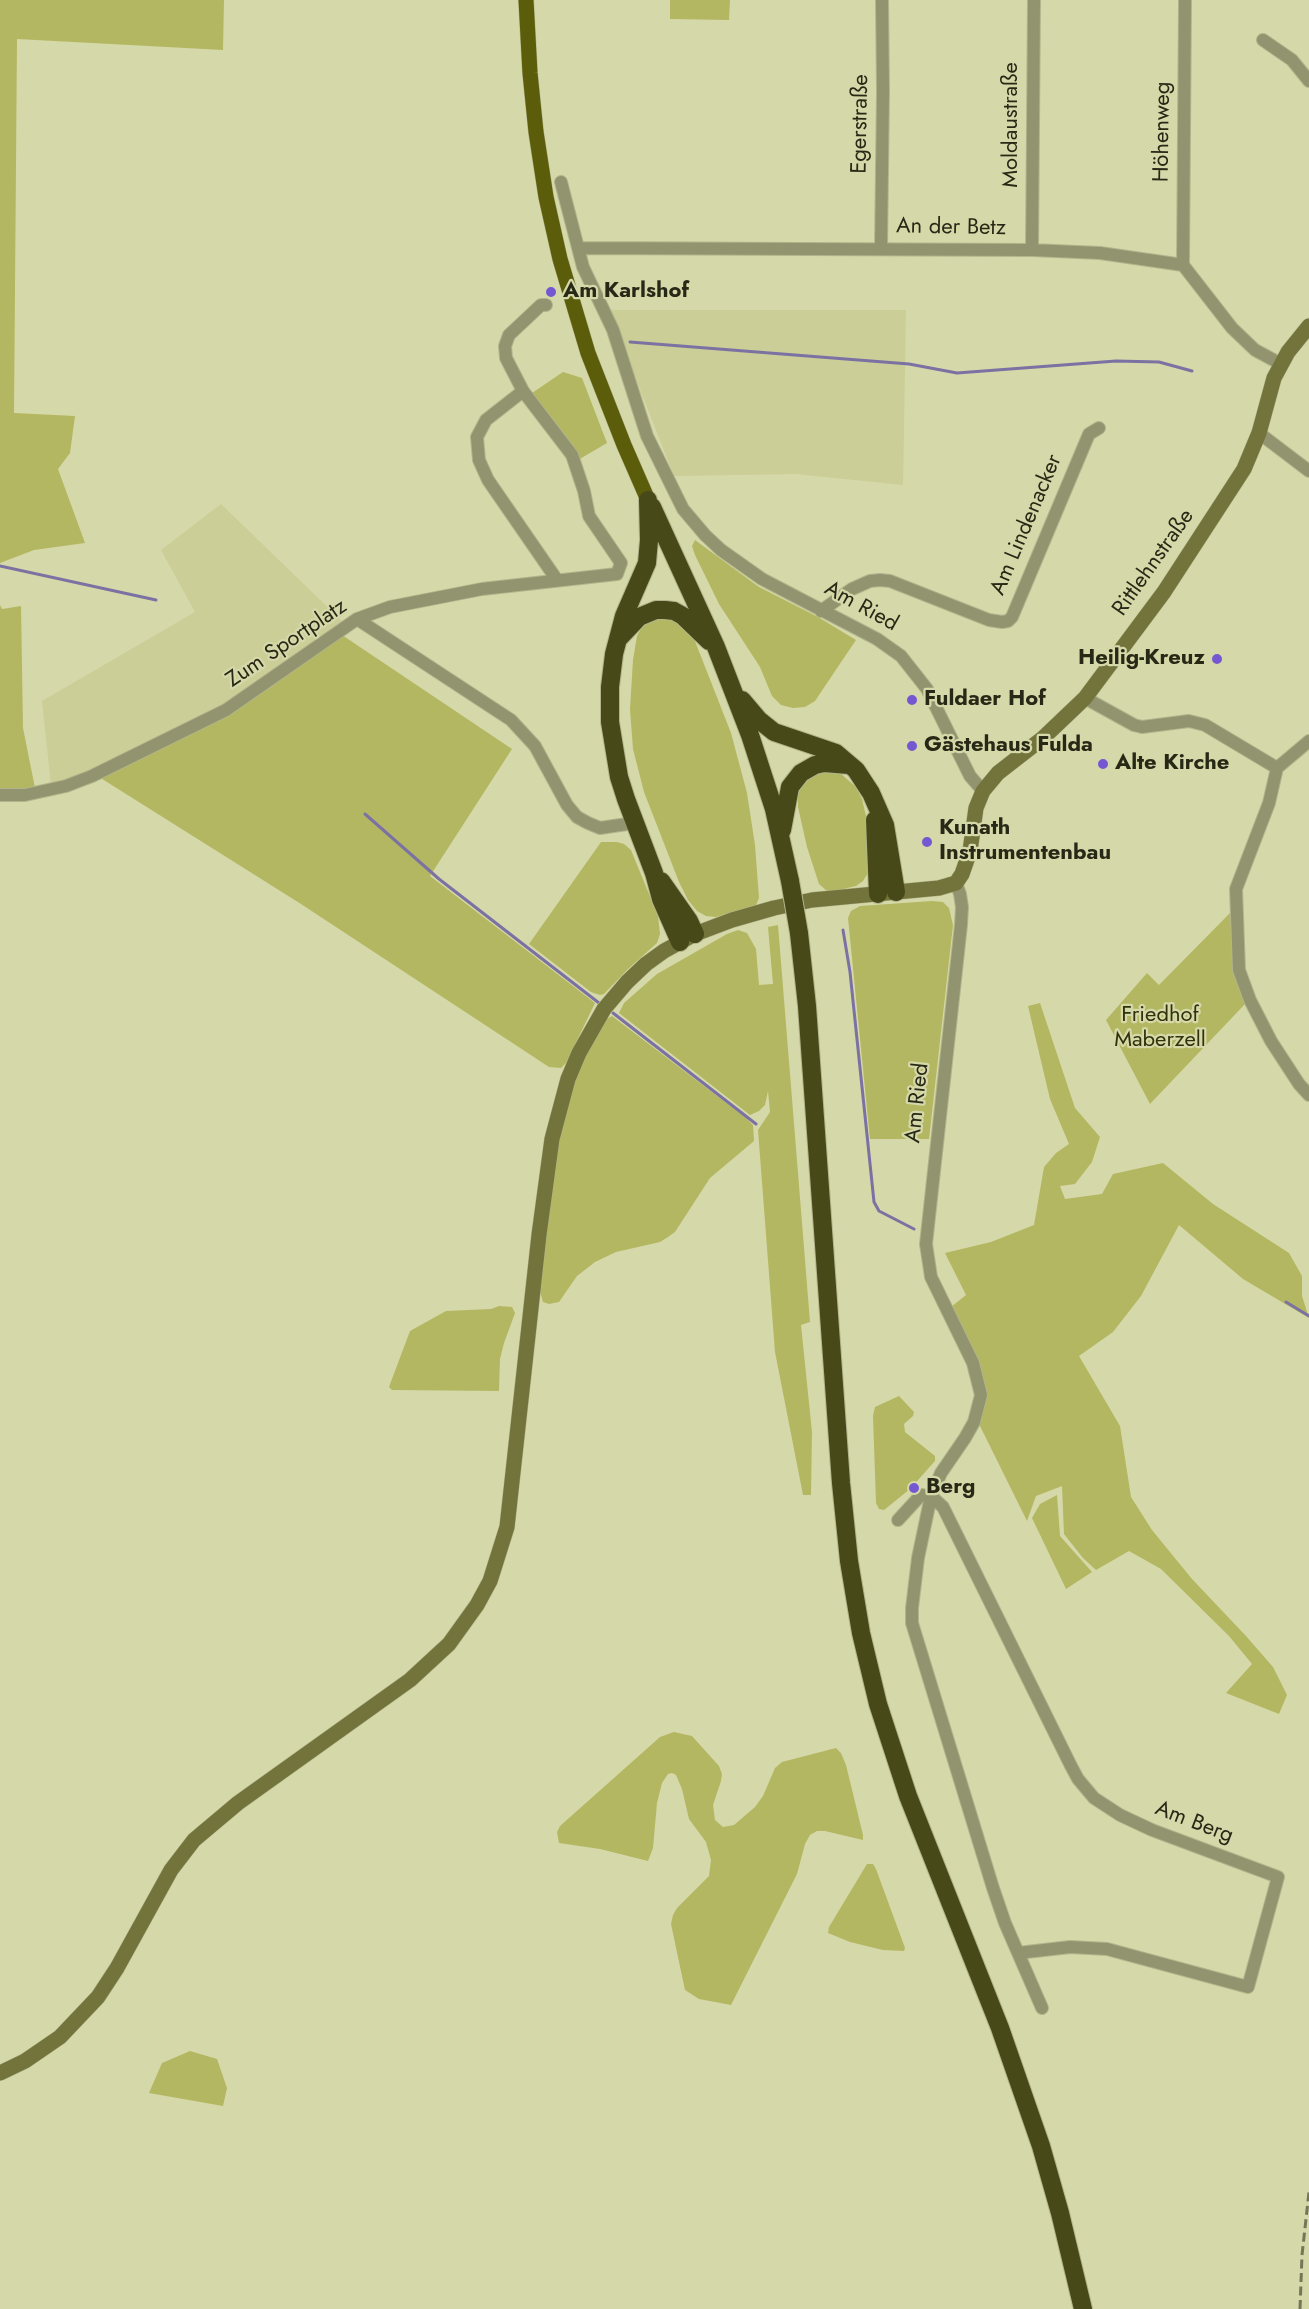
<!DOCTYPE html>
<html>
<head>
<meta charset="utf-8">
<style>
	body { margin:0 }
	canvas { display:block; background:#d5d8a8 }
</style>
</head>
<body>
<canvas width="1309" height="2309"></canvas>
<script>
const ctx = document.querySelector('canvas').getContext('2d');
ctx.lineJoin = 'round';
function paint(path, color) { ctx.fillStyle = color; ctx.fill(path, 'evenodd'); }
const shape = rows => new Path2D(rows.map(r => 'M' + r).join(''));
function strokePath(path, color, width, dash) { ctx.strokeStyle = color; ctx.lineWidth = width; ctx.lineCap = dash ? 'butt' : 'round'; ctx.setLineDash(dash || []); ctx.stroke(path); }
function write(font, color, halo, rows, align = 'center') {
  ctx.font = font + ' Jost,sans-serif'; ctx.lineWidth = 4.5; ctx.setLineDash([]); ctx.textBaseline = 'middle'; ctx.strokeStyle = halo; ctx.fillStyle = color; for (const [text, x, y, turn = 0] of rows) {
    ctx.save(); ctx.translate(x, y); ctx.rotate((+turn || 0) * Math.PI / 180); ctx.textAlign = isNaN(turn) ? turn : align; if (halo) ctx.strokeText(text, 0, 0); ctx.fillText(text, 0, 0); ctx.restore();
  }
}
const built = shape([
	[609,310,906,310,903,485,796,474,674,476],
	[221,504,343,622,224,708,93,772,51,785,42,701,195,612,161,550]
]);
const green = shape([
	[0,0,224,0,223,50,17,39,14,413,75,416,70,453,58,469,85,543,34,550,0,563],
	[670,0,730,0,729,20,670,19],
	[563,372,582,378,607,443,578,460,532,393],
	[695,540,759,587,818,617,856,640,815,701,805,707,793,708,781,705,772,696,760,667,719,604,695,555,692,546],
	[0,605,2,609,21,606,23,728,35,788,0,788],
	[658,617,675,620,693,636,731,733,747,793,755,845,759,898,756,905,716,917,706,916,697,911,688,900,679,882,644,792,633,749,630,709,633,660,637,636,642,627,649,621],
	[342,635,512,749,430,876,595,1003,566,1063,561,1068,549,1067,301,904,99,777,233,712],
	[819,771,840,773,856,787,862,799,869,829,870,864,868,873,863,881,856,886,831,892,827,891,819,884,807,847,798,807,798,794,803,783,809,776],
	[601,842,617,842,624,844,631,850,658,916,660,934,657,943,628,969,604,994,600,995,591,992,529,944],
	[932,901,943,902,949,908,953,925,929,1139,870,1139,848,918,851,911,860,906],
	[1232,911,1236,973,1245,1004,1150,1104,1106,1020,1147,973,1159,985],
	[778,925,810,1322,801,1325,812,1432,811,1495,803,1495,775,1352,758,1130,770,1112,768,1091,765,1105,759,1111,750,1115,619,1013,624,1003,657,974,727,934,738,930,747,933,756,949,759,985,773,984,768,927],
	[1040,1003,1075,1108,1100,1137,1092,1162,1075,1184,1060,1186,1065,1199,1102,1194,1113,1174,1163,1163,1213,1204,1289,1253,1302,1276,1302,1296,1309,1318,1243,1279,1179,1225,1141,1296,1113,1332,1079,1356,1120,1426,1131,1497,1152,1530,1192,1579,1246,1636,1273,1667,1287,1695,1279,1714,1226,1693,1252,1664,1229,1636,1161,1569,1129,1551,1096,1570,1083,1558,1064,1534,1062,1486,1036,1496,1027,1521,980,1426,981,1409,951,1307,966,1295,945,1253,991,1242,1034,1225,1044,1167,1056,1153,1069,1144,1050,1099,1028,1006],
	[612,1016,746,1118,753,1125,754,1141,710,1178,675,1232,668,1237,660,1242,616,1252,595,1262,577,1276,559,1302,549,1304,543,1302,539,1288,560,1125,584,1056,607,1019],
	[499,1306,512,1307,515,1313,504,1343,500,1359,499,1391,392,1390,389,1387,410,1331,446,1311,491,1309],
	[899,1396,914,1412,913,1416,904,1424,905,1432,935,1456,935,1461,910,1489,884,1510,879,1509,876,1503,873,1416,875,1407],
	[1057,1495,1060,1536,1092,1572,1066,1589,1032,1518,1040,1504],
	[674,1732,692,1736,719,1766,722,1774,721,1781,713,1805,715,1820,723,1827,734,1825,755,1807,763,1796,775,1768,782,1762,836,1748,841,1753,846,1765,863,1835,863,1840,825,1831,817,1831,810,1835,805,1844,797,1874,731,2005,699,1999,685,1990,671,1924,673,1915,677,1908,709,1876,711,1860,706,1842,689,1819,682,1789,676,1775,672,1773,668,1774,662,1783,657,1803,653,1848,648,1861,600,1849,559,1843,557,1832,560,1826,660,1737],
	[867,1864,873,1864,876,1869,905,1948,904,1951,883,1950,850,1942,828,1933,829,1927],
	[190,2051,217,2059,227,2088,223,2106,149,2093,162,2063]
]);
const stream = shape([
	[630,342,909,364,957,373,1116,361,1159,362,1192,371],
	[0,566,156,600],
	[365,814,439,879,599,1003],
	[843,930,850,972,874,1202,879,1211,914,1229],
	[613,1013,756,1124],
	[1286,1302,1309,1316]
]);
const street = shape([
	[1263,40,1292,60,1309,81],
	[561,182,583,267,613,330,647,436,683,509,705,535,721,550,762,579,877,639,901,656,927,689,970,776,983,791],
	[578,248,1032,250,1100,253,1183,265,1232,328,1255,350,1281,364],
	[881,248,883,91,882,0],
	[1032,250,1034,0],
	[1183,265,1185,0],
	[546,305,541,305,509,335,505,346,506,358,523,391,486,420,477,437,479,460,488,480,557,580],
	[1259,433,1309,471],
	[821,611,852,589,870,581,880,580,890,581,989,620,1002,622,1008,621,1012,617,1089,434,1099,428],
	[357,619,511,720,535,746,567,805,577,817,588,823,600,828,634,823],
	[1085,698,1134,725,1142,727,1189,721,1205,725,1277,768],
	[1277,768,1269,803,1236,889,1239,970,1250,1000,1271,1041,1299,1084,1309,1095],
	[1277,768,1309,741],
	[0,795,25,795,66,786,92,776,226,710,357,619,390,607,482,589,617,574,621,563,589,516,584,491,572,455,523,391],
	[956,883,960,894,962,907,961,925,926,1244,931,1277,973,1363,981,1395,974,1422,965,1438,941,1473,931,1496,918,1558,912,1608,912,1623,993,1888,1005,1923,1042,2008],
	[898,1520,921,1495,931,1496,943,1507,1071,1766,1078,1779,1094,1798,1120,1815,1152,1830,1278,1877,1248,1987,1107,1949,1070,1947,1018,1953]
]);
const secondary = shape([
	[0,2073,25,2061,60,2037,98,1997,117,1968,171,1870,194,1840,238,1803,410,1680,449,1644,477,1605,490,1581,507,1527,539,1235,552,1139,568,1079,579,1053,604,1009,627,982,646,964,664,951,695,934,732,920,774,908,812,900,939,888,956,883,962,874,970,851,976,808,983,791,998,773,1043,738,1085,698,1164,592,1244,469,1259,433,1274,378,1288,352,1309,326]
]);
const primary = shape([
	[526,0,530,73,536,132,546,197,560,259,588,353,624,445,648,500]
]);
const highway = shape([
	[648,500,649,540,647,563,624,616,614,654,610,687,610,722,619,777,626,799,654,873,661,899,680,942],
	[652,507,716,647,750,735,774,809,790,881],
	[620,637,639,617,656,610,665,610,674,611,683,616,709,641],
	[742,700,759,720,774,732,836,753,856,770,871,793,885,825,896,892],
	[875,820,878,894],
	[782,830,790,787,801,773,815,765,824,763,849,765],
	[661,881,689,921,695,934],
	[799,933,807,1006,841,1483,849,1561,861,1633,878,1704,908,1796,1000,2028,1041,2146,1060,2213,1083,2309]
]);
const rail = shape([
	[1300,2309,1302,2255,1309,2192]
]);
const highwayBridge = shape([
	[790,881,799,933]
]);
const markers = [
	[551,292,6,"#7557d1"],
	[1217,659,6,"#7557d1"],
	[912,700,6,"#7557d1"],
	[912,746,6,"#7557d1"],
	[1103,764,6,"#7557d1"],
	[927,842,6,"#7557d1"],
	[914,1488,6,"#7557d1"]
];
const streetNames = [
	["Egerstraße",861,124,-89],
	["Moldaustraße",1012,125,-90],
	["Höhenweg",1163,132,-89],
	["An der Betz",951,228,1],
	["Am Lindenacker",1027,525,-67],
	["Rittlehnstraße",1154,563,-55],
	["Am Ried",861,607,29],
	["Zum Sportplatz",287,644,-34],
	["Am Ried",918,1103,-84],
	["Am Berg",1194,1823,21]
];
const poiNames = [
	["Am Karlshof",563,292],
	["Heilig-Kreuz",1205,659,"right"],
	["Fuldaer Hof",924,700],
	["Gästehaus Fulda",924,746],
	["Alte Kirche",1115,764],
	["Kunath",939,829],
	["Instrumentenbau",939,854],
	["Berg",926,1488]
];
const parkNames = [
	["Friedhof",1160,1016],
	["Maberzell",1160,1041]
];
paint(built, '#cbce97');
paint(green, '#b4b761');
strokePath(stream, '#7b72a3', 3);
strokePath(street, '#b2b58b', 14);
strokePath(secondary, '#b2b58b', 16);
strokePath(primary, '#b2b58b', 16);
strokePath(highway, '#b2b58b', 20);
strokePath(street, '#92946f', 12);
strokePath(secondary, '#72743c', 15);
strokePath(primary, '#5c5d0a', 15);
strokePath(highway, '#484918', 18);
strokePath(rail, '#747657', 3, [9, 4.5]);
strokePath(highwayBridge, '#b2b58b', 20, []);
strokePath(highwayBridge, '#484918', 18);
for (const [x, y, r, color] of markers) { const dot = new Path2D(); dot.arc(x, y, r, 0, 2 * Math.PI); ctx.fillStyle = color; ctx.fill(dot); strokePath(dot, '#d5d8a8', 2); }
write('22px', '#282816', '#d5d8a8', streetNames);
write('bold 22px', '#282816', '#d5d8a8', poiNames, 'left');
write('22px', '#31320a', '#d5d8a8', parkNames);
</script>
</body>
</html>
